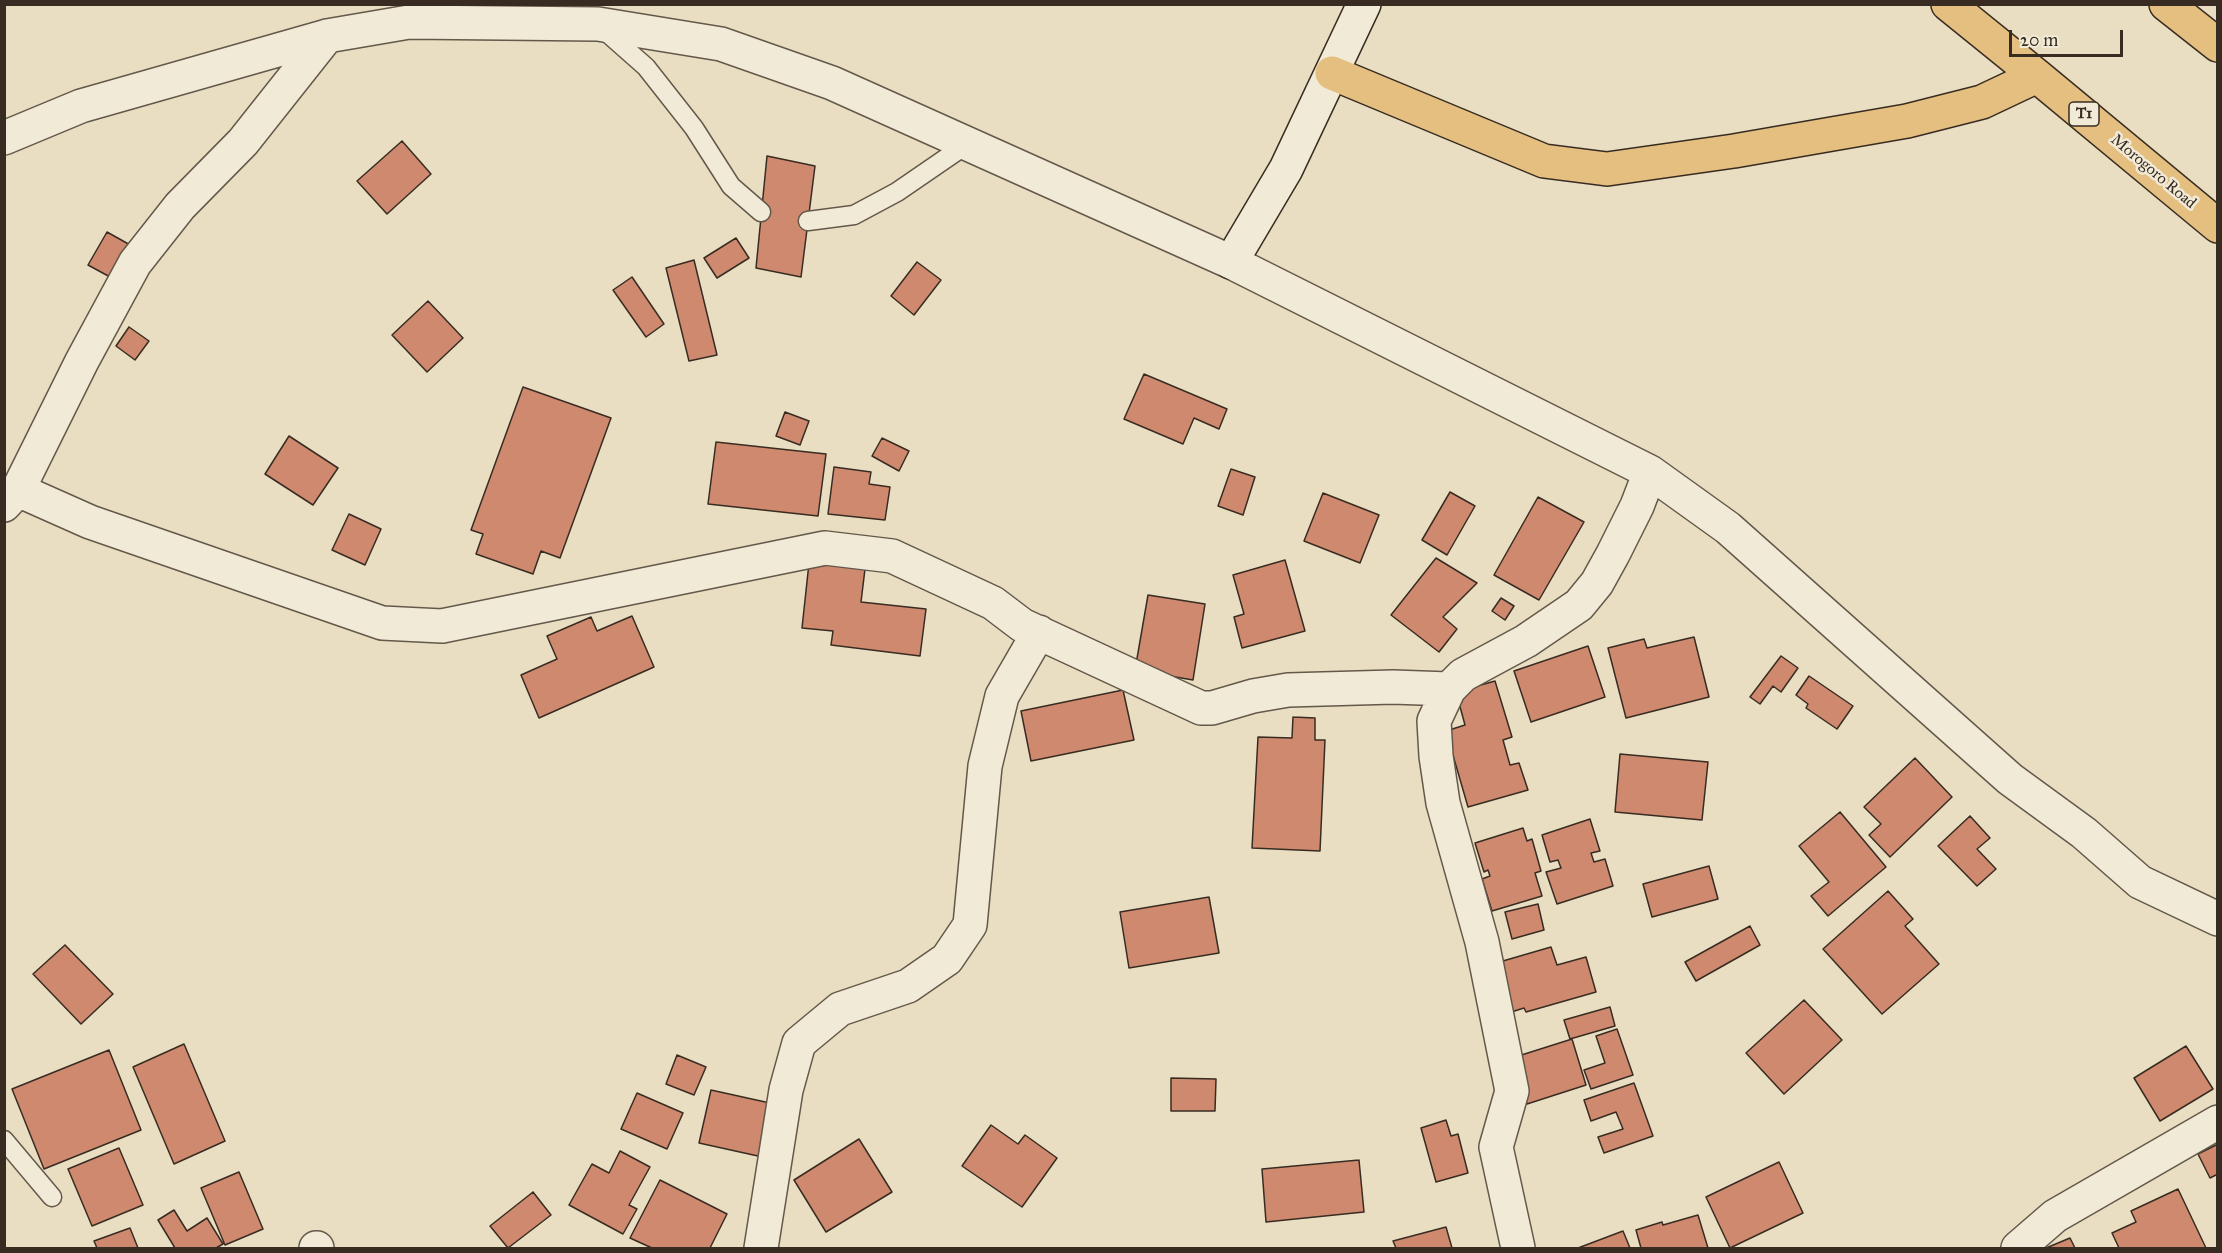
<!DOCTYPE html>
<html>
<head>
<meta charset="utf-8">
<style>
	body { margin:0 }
	#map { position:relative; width:2222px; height:1253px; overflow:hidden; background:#e9dec1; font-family:"IM FELL Great Primer",serif }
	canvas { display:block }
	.frame { position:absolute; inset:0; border:6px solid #382c22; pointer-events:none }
	.scale { position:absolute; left:2009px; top:30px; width:114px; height:27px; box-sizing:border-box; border:3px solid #382c22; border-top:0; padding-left:8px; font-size:18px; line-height:21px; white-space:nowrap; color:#382c22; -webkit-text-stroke:4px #f1ead7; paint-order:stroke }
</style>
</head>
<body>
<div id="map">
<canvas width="2222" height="1253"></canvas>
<div class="frame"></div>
<div class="scale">20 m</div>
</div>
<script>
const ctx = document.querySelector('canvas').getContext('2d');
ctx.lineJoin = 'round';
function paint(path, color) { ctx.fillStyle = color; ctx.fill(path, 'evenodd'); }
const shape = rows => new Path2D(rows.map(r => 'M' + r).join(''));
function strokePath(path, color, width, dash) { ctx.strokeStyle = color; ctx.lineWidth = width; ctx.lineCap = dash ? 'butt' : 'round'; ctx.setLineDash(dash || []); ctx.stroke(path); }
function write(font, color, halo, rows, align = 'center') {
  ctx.font = font + ' "IM FELL Great Primer",serif'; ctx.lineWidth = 5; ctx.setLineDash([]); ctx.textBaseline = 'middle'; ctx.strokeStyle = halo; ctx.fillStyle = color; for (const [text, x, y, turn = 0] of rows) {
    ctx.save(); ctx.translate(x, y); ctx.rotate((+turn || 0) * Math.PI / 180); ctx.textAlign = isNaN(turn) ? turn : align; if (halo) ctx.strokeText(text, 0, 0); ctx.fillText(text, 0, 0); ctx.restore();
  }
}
const building = shape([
	[402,141,431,174,387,214,357,181,402,141],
	[767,156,815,166,801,277,756,268,767,156],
	[107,232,141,251,123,284,88,265,107,232],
	[736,238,749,258,717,278,704,258,736,238],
	[694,260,717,355,689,361,666,268,694,260],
	[917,262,941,280,914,315,891,296,917,262],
	[632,277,664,324,646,337,613,290,632,277],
	[428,301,463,338,427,372,392,335,428,301],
	[129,327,149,341,135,360,116,346,129,327],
	[1144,374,1227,409,1219,429,1194,418,1183,444,1124,419,1144,374],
	[523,387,611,418,560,558,541,551,533,574,476,554,483,534,471,530,523,387],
	[785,412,809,421,800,445,776,436,785,412],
	[289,436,338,468,313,505,265,474,289,436],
	[882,438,909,451,899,471,872,456,882,438],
	[716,442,826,454,818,516,708,504,716,442],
	[834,467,871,472,869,484,890,487,885,520,828,514,834,467],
	[1231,469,1255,477,1243,515,1218,506,1231,469],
	[1450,492,1475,506,1447,555,1422,540,1450,492],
	[1323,493,1379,515,1360,563,1304,541,1323,493],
	[1538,497,1584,522,1539,600,1494,575,1538,497],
	[349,514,381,529,365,565,332,550,349,514],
	[1436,558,1477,583,1443,617,1457,629,1439,652,1391,615,1436,558],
	[1285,560,1305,631,1242,648,1234,617,1244,614,1233,575,1285,560],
	[809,563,865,569,861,602,926,609,920,656,831,645,833,631,802,628,809,563],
	[1148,595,1205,604,1193,680,1135,670,1148,595],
	[1501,598,1514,606,1505,620,1492,611,1501,598],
	[632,616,654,667,539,718,521,675,557,659,547,636,591,617,597,631,632,616],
	[1694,637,1709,697,1626,718,1608,648,1644,639,1647,648,1694,637],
	[1588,646,1605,697,1531,722,1514,671,1588,646],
	[1781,656,1798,668,1781,692,1773,686,1760,704,1750,697,1781,656],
	[1809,676,1853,706,1837,729,1806,708,1808,704,1796,695,1809,676],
	[1495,681,1512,737,1503,740,1510,765,1519,763,1528,790,1468,807,1446,731,1465,725,1456,692,1495,681],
	[1123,690,1134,740,1031,761,1021,711,1123,690],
	[1293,717,1315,718,1315,740,1325,740,1320,851,1252,848,1258,737,1292,738,1293,717],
	[1620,754,1708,762,1702,820,1615,812,1620,754],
	[1915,758,1952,797,1890,857,1869,835,1881,824,1864,807,1915,758],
	[1840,812,1886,867,1828,916,1811,896,1829,882,1799,846,1840,812],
	[1970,816,1990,838,1977,849,1996,869,1977,886,1938,846,1970,816],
	[1590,819,1600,851,1591,853,1594,862,1605,859,1613,886,1557,904,1546,872,1561,868,1558,860,1550,862,1542,835,1590,819],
	[1523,828,1527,841,1532,839,1541,871,1535,873,1542,896,1492,911,1482,879,1490,876,1488,870,1484,872,1475,843,1523,828],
	[1709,866,1718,899,1652,917,1643,884,1709,866],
	[1888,891,1913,919,1905,926,1939,964,1882,1014,1823,949,1888,891],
	[1209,897,1219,953,1129,968,1120,912,1209,897],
	[1538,904,1544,930,1512,939,1505,912,1538,904],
	[1750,926,1760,945,1696,981,1685,962,1750,926],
	[65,945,113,994,81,1024,33,974,65,945],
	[1551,947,1557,965,1586,957,1596,992,1526,1012,1524,1008,1502,1015,1496,963,1551,947],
	[1804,1000,1842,1040,1784,1094,1746,1053,1804,1000],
	[1610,1007,1615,1026,1570,1039,1564,1020,1610,1007],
	[1617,1029,1633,1075,1591,1089,1584,1070,1605,1063,1596,1036,1617,1029],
	[1572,1039,1586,1085,1527,1104,1512,1058,1572,1039],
	[184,1044,225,1141,174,1164,133,1067,184,1044],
	[2186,1046,2213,1089,2160,1121,2134,1078,2186,1046],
	[109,1050,141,1130,44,1169,12,1089,109,1050],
	[677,1055,706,1067,694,1095,666,1084,677,1055],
	[1171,1078,1216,1079,1215,1111,1171,1111,1171,1078],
	[1634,1083,1653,1136,1604,1153,1598,1137,1623,1129,1616,1112,1591,1121,1584,1100,1634,1083],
	[711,1090,779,1105,767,1158,699,1143,711,1090],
	[637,1093,683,1113,667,1149,621,1129,637,1093],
	[1446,1120,1451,1136,1458,1134,1468,1173,1436,1182,1421,1128,1446,1120],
	[991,1125,1018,1144,1025,1135,1057,1158,1022,1207,962,1166,991,1125],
	[859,1139,892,1192,826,1232,794,1180,859,1139],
	[2218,1144,2218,1174,2210,1178,2198,1154,2218,1144],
	[119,1148,143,1205,92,1226,68,1169,119,1148],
	[620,1151,650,1167,629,1205,637,1209,623,1234,569,1205,592,1164,609,1173,620,1151],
	[1359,1160,1364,1212,1266,1222,1262,1169,1359,1160],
	[1779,1162,1803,1213,1730,1248,1706,1197,1779,1162],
	[239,1172,263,1229,225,1245,201,1188,239,1172],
	[660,1180,727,1214,710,1248,652,1248,630,1238,660,1180],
	[2178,1189,2206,1248,2119,1248,2112,1233,2136,1222,2131,1211,2178,1189],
	[533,1192,551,1215,508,1248,490,1226,533,1192],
	[174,1210,187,1231,207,1218,223,1244,216,1248,175,1248,158,1220,174,1210],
	[1698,1215,1708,1248,1641,1248,1636,1230,1662,1222,1663,1225,1698,1215],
	[1446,1227,1452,1248,1396,1248,1393,1241,1446,1227],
	[130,1228,138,1248,97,1248,94,1241,130,1228],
	[1623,1231,1630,1248,1578,1248,1623,1231],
	[2070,1238,2075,1248,2046,1248,2070,1238]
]);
const lane = shape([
	[603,29,646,67,694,128,731,186,761,212],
	[808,221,854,215,897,192,967,144],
	[4,1140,52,1197]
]);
const street = shape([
	[4,138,81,106,327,36,409,22,598,24,721,44,832,83,1231,262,1650,472,1728,528,2010,779,2084,833,2140,882,2218,919],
	[18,490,90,522,382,623,442,626,825,548,892,556,993,603,1022,625,1201,708,1212,708,1253,696,1288,690,1393,687,1449,689],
	[4,505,18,490,82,361,135,263,180,206,243,142,327,36],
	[316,1248,317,1248],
	[761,1248,786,1090,799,1043,840,1009,908,986,947,959,970,925,985,766,1002,696,1039,632],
	[1518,1248,1496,1147,1512,1091,1482,942,1443,803,1436,756,1434,721,1449,689,1463,675,1526,641,1579,605,1597,583,1613,554,1637,506,1650,472],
	[2018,1248,2055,1216,2218,1122]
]);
const secondary = shape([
	[1231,262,1286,169,1364,4]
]);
const highway = shape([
	[1948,4,2037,76,2218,226],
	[2166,4,2218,45],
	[1332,73,1544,161,1607,169,1734,151,1907,121,1982,102,2037,76]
]);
const shields = [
	[2084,114,30]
];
const shieldNames = [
	["T1",2084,114]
];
const streetNames = [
	["Morogoro Road",2153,172,40]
];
paint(building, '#ce896f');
strokePath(building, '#382c22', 1.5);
strokePath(lane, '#64584a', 21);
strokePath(street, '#64584a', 36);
strokePath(secondary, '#382c22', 36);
strokePath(highway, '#382c22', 36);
strokePath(lane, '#f1ead7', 18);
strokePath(street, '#f1ead7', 33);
strokePath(secondary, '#f1ead7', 33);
strokePath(highway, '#e4bf80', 33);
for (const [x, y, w] of shields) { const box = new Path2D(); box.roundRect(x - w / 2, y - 12, w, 24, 4.5); ctx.fillStyle = '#f1ead7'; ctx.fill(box); strokePath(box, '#382c22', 1.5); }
write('bold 15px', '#382c22', null, shieldNames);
write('16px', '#382c22', '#f1ead7', streetNames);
</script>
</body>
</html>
